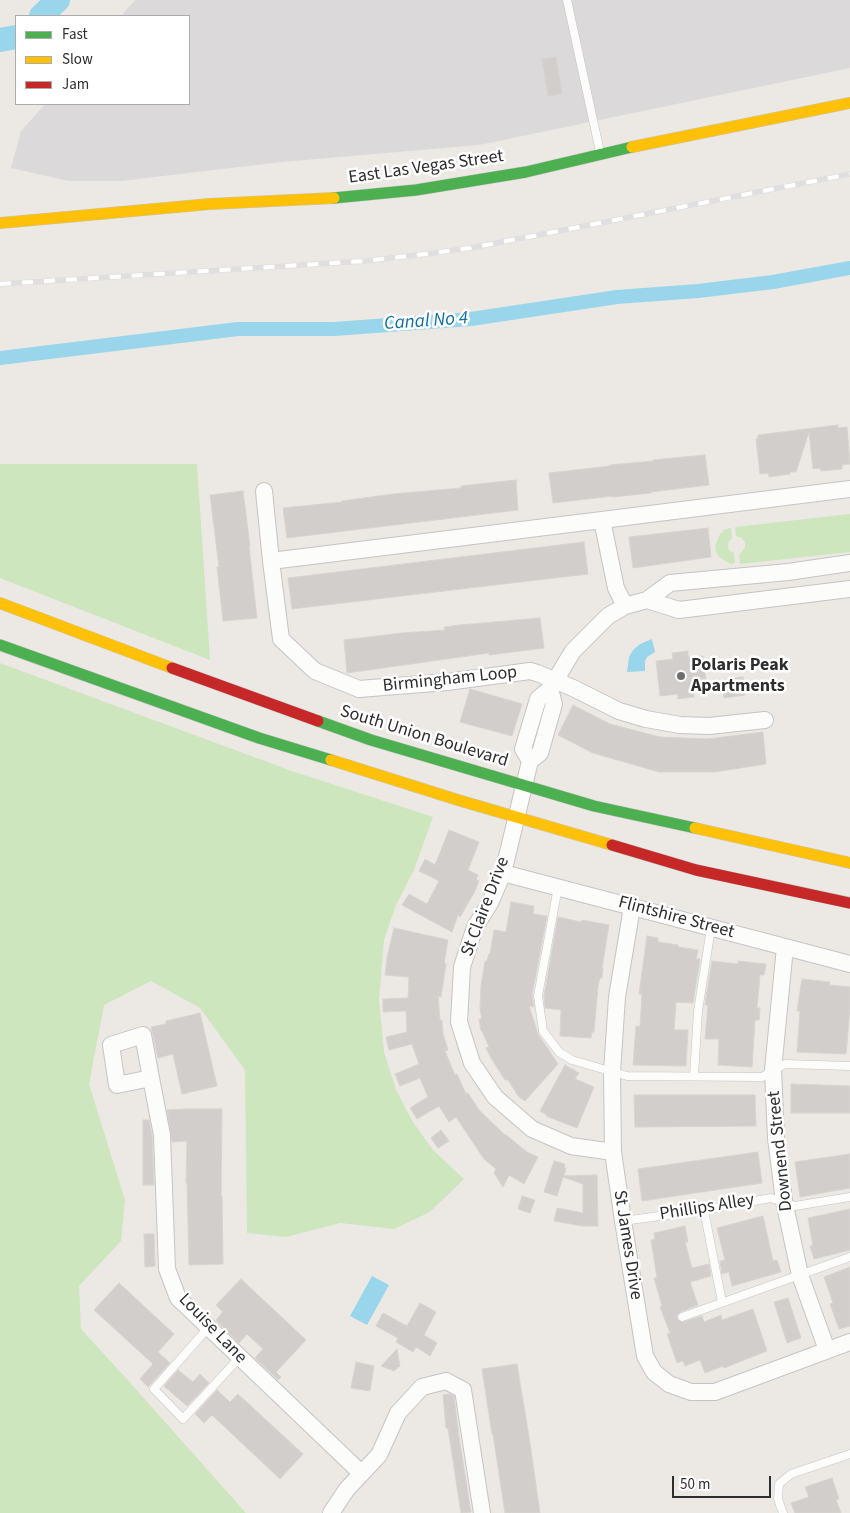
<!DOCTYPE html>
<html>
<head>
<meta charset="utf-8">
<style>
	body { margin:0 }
	#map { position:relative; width:850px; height:1513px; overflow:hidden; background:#ece8e4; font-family:"Source Sans 3",sans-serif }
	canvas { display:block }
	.legend { position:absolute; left:15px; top:15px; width:175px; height:90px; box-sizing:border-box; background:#fff; border:1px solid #ababab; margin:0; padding:6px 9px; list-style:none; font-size:15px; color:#2e2e2e }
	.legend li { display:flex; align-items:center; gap:10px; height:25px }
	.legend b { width:25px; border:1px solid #ababab }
	.scale { position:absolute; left:672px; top:1476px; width:99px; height:22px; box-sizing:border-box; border:2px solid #2e2e2e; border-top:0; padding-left:6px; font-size:15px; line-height:18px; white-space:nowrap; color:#2e2e2e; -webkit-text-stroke:4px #fff; paint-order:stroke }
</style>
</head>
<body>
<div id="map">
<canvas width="850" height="1513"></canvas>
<ul class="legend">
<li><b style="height:6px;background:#4caf50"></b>Fast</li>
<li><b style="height:6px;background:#ffc107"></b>Slow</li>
<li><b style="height:6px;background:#c62828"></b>Jam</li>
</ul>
<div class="scale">50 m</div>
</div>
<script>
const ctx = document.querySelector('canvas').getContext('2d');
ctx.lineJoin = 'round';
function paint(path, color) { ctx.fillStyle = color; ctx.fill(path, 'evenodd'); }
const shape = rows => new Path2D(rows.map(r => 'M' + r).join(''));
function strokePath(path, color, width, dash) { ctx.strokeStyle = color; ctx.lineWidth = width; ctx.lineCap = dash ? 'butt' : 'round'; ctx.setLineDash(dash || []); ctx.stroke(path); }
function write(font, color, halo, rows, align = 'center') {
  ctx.font = font + ' "Source Sans 3",sans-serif'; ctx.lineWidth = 5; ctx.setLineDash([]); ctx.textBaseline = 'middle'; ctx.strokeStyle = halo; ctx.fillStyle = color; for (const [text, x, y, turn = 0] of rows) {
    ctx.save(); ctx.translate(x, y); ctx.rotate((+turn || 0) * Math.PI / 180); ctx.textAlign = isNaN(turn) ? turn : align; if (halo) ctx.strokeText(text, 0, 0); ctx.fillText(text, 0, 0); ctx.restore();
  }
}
const industrial = shape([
	[135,0,850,0,850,68,479,145,282,162,121,181,69,181,11,168,21,131,45,104,189,104,189,16,121,16]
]);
const green = shape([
	[0,464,197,464,210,660,0,578],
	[850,514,850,552,740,564,739,555,745,548,745,543,742,538,736,536,735,527],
	[731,528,732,539,729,541,728,546,729,550,734,553,735,563,731,564,720,558,716,552,715,546,720,534,725,529],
	[0,663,289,770,433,817,414,870,396,905,384,940,379,1000,384,1052,396,1090,413,1122,433,1150,464,1179,430,1212,394,1229,340,1223,286,1237,247,1233,245,1070,200,1008,151,981,104,1005,89,1084,125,1200,121,1241,79,1286,81,1329,125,1377,246,1513,0,1513]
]);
const water = shape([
	[652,639,655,652,647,657,645,661,645,671,627,672,629,657,633,650,640,644],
	[372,1276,389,1285,367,1325,350,1316]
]);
const canal = shape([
	[0,358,238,329,334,329,471,319,617,297,698,291,773,282,850,268]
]);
const river = shape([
	[41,16,58,0],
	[0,40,16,37]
]);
const building = shape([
	[556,57,562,94,548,96,542,59,556,57],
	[838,425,838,428,847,427,850,464,842,465,842,469,821,471,820,468,813,469,809,432,796,472,790,472,790,474,769,477,768,473,760,474,756,439,758,438,758,435,838,425],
	[705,455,709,485,651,492,651,493,613,497,613,496,553,503,549,473,610,466,610,465,653,461,653,460,705,455],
	[516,480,518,510,287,538,283,508,342,502,342,501,393,494,461,488,461,486,516,480],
	[243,491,250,546,249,546,257,618,223,621,217,567,219,567,210,495,243,491],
	[708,528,711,557,633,568,629,537,708,528],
	[584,542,588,574,292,609,288,578,584,542],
	[540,618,544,648,489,655,489,653,347,673,344,640,402,633,445,630,444,627,460,625,540,618],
	[688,651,688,657,703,656,707,691,693,692,694,697,678,699,678,694,660,696,656,661,673,659,672,653,688,651],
	[743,677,745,695,724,698,721,680,743,677],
	[470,689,522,704,512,736,460,722,470,689],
	[573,705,610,724,660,737,707,739,763,732,766,764,715,772,659,772,593,753,558,735,573,705],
	[449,830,479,842,468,870,478,875,476,880,479,881,474,893,460,917,458,915,452,932,402,905,409,894,427,904,439,881,419,871,425,859,435,865,449,830],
	[511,902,534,906,533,914,547,916,532,995,534,1007,529,1006,538,1034,558,1064,525,1101,519,1097,508,1080,505,1080,491,1058,486,1048,489,1047,482,1031,481,1031,479,1019,482,1019,480,1009,481,986,485,961,487,961,489,954,490,954,494,930,506,932,511,902],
	[558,917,581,922,582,920,609,925,602,968,603,968,602,978,600,978,598,986,594,1032,592,1032,591,1038,560,1036,561,1010,545,1008,544,996,558,917],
	[394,928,448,940,444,963,446,964,441,997,438,996,440,1020,442,1020,443,1034,448,1050,445,1051,455,1075,457,1074,466,1094,468,1093,479,1110,505,1135,505,1134,527,1152,538,1157,524,1184,509,1175,503,1187,494,1173,496,1169,484,1159,456,1117,449,1122,439,1106,417,1119,410,1108,428,1097,420,1078,400,1086,395,1074,419,1064,412,1044,389,1050,386,1037,407,1032,406,1011,383,1012,383,999,408,998,409,977,385,975,387,958,394,928],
	[647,936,658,938,658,942,678,945,678,947,698,950,696,959,700,959,693,1003,676,1002,674,1030,688,1030,686,1066,633,1065,636,1026,640,1027,642,994,639,994,647,936],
	[712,961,738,964,738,961,766,964,764,975,760,975,757,1008,760,1008,759,1020,755,1020,752,1067,718,1065,719,1039,705,1039,708,1005,705,1005,712,961],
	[802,979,830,982,829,985,850,987,850,1008,846,1054,797,1052,800,1011,797,1011,802,979],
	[200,1013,217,1086,182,1094,173,1054,158,1058,151,1027,166,1024,166,1021,200,1013],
	[565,1065,579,1073,575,1079,594,1087,577,1128,546,1116,547,1115,540,1111,565,1065],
	[791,1084,850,1086,850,1113,791,1113,791,1084],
	[634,1095,755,1095,756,1126,635,1127,634,1095],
	[186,1109,222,1109,221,1196,222,1196,223,1264,189,1265,187,1183,186,1183,187,1141,172,1142,167,1110,186,1109],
	[143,1120,149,1120,152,1136,154,1185,143,1185,143,1120],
	[441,1130,449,1141,438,1148,431,1138,441,1130],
	[758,1152,762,1183,642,1201,638,1169,758,1152],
	[850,1154,850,1188,800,1197,795,1162,850,1154],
	[554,1161,565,1164,564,1168,566,1168,564,1176,597,1175,598,1226,582,1226,554,1221,557,1208,583,1213,583,1184,563,1177,557,1196,544,1192,554,1161],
	[522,1196,535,1200,530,1213,518,1209,522,1196],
	[850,1209,850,1250,814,1259,810,1246,813,1246,808,1218,850,1209],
	[763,1216,773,1261,777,1260,781,1272,732,1286,729,1272,722,1274,720,1261,725,1260,717,1228,763,1216],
	[685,1226,688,1242,685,1242,692,1268,709,1264,711,1276,690,1282,698,1305,680,1312,677,1316,677,1319,681,1322,683,1322,702,1316,704,1322,721,1315,722,1320,753,1309,767,1351,724,1368,723,1366,705,1373,700,1360,685,1366,683,1361,677,1363,667,1334,670,1333,660,1307,662,1306,654,1278,657,1278,651,1240,655,1239,654,1233,685,1226],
	[144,1234,154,1234,155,1266,145,1267,144,1234],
	[850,1267,850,1326,839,1329,830,1304,833,1303,824,1277,850,1267],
	[241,1279,306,1340,276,1372,281,1377,278,1380,255,1358,263,1349,247,1334,239,1343,216,1320,223,1312,216,1305,241,1279],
	[119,1283,174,1334,158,1352,170,1363,148,1387,140,1379,153,1364,94,1310,119,1283],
	[788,1298,801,1338,787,1343,774,1302,788,1298],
	[420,1303,436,1312,424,1335,437,1343,430,1356,416,1347,413,1352,396,1342,398,1338,376,1326,383,1313,407,1326,420,1303],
	[397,1349,400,1366,394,1371,381,1366,397,1349],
	[356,1362,374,1366,370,1391,351,1388,356,1362],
	[517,1364,530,1443,540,1513,505,1513,493,1434,492,1434,482,1369,517,1364],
	[178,1370,193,1382,200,1374,209,1383,187,1406,164,1386,178,1370],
	[217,1390,230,1402,238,1394,303,1454,280,1479,212,1415,204,1423,195,1414,217,1390],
	[450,1394,454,1396,459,1437,471,1512,463,1513,461,1513,448,1428,446,1428,443,1395,450,1394],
	[832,1478,839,1499,836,1500,841,1513,795,1513,791,1503,809,1497,805,1487,832,1478]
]);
const lane = shape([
	[567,0,600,152],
	[558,887,538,996,543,1031,559,1052,572,1060,627,1076,762,1077,785,1064,850,1066],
	[694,1076,698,1011,711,928],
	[704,1210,722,1302],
	[623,1221,704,1210,771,1198,795,1206,850,1197],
	[682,1317,850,1257],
	[208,1328,154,1389,183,1419,239,1358],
	[783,1513,778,1499,779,1484,791,1474,850,1454]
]);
const street = shape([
	[264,491,271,561],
	[602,520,850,489],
	[647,600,679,610,850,589],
	[625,606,616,588,602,520,271,561,281,639,315,671,359,689,447,682,530,671,537,673,573,688,619,711,646,719,680,725,709,726,765,720],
	[550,689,554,704,540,753,530,761,503,873,490,903,475,927,462,967,459,1022,472,1063,495,1097,532,1129,571,1146,613,1152],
	[530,761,523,749,538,699,550,689,573,651,608,616,625,606,647,600,670,583,788,572,850,563],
	[503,873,850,964],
	[632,907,617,997,612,1072,613,1152,623,1221,645,1356,654,1372,669,1384,691,1392,715,1392,850,1342],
	[785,947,773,1070,776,1138,784,1201,800,1275,827,1350],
	[151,1078,117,1085,111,1045,143,1035,151,1078,162,1135,167,1269,178,1298,361,1473],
	[331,1513,347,1489,379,1455,398,1413,422,1387,446,1381,463,1390,482,1513]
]);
const fast = shape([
	[334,198,416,190,526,172,632,147],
	[0,645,259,738,331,760],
	[318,721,371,740,594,806,695,828]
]);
const slow = shape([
	[632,147,850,103],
	[0,223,210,204,334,198],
	[0,603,172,668],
	[331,760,458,800,612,845],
	[695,828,850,863]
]);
const jam = shape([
	[172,668,318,721],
	[612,845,696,870,850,903]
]);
const rail = shape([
	[0,284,365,261,426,254,470,248,528,237,850,174]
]);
const markers = [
	[681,676,5,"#706f6e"]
];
const streetNames = [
	["East Las Vegas Street",426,168,-8],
	["Birmingham Loop",450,680,-6],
	["South Union Boulevard",424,737,17],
	["St Claire Drive",486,907,-69],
	["Flintshire Street",676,918,15],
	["Downend Street",781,1151,-96],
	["Phillips Alley",707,1208,-9],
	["St James Drive",627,1245,81],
	["Louise Lane",212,1329,46]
];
const poiNames = [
	["Polaris Peak",691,666],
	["Apartments",691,687]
];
const waterNames = [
	["Canal No 4",426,322,-4]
];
paint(industrial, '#dcd9db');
paint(green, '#cee6be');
paint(water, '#99d6ec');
strokePath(canal, '#99d6ec', 14);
strokePath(river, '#99d6ec', 24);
paint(building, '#d1cecb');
strokePath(building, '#d7d4d0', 1);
strokePath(lane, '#c5c4c5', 9);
strokePath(street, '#c5c4c5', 18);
strokePath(fast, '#c5c4c5', 12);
strokePath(slow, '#c5c4c5', 12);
strokePath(jam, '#c5c4c5', 12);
strokePath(lane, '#fcfcfb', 8);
strokePath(street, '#fcfcfb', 16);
strokePath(fast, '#4caf50', 11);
strokePath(slow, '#ffc107', 11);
strokePath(jam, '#c62828', 11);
strokePath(rail, '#dfdfe1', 5.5);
strokePath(rail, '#fff', 4, [11]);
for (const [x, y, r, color] of markers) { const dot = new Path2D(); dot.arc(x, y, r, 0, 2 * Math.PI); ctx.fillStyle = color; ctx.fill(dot); strokePath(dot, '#fff', 2); }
write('18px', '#2e2e2e', '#fff', streetNames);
write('bold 18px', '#2e2e2e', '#fff', poiNames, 'left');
write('italic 19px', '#0d6fa3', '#fff', waterNames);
</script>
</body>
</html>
